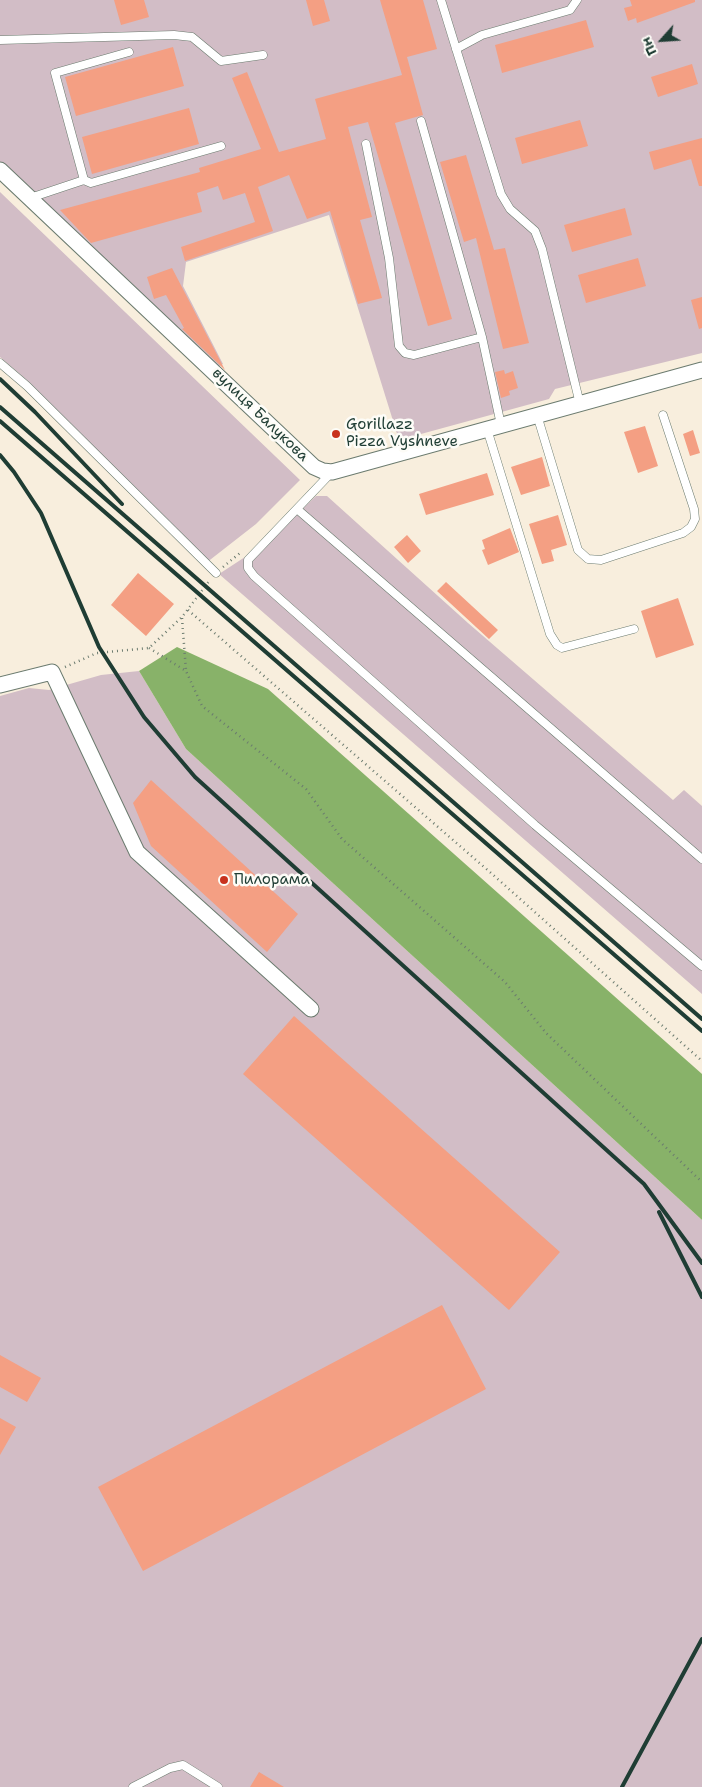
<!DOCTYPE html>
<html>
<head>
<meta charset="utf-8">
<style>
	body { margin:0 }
	#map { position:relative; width:702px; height:1787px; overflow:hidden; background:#f8eedd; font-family:"Shantell Sans",sans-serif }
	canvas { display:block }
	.north { position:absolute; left:637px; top:15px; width:50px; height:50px; -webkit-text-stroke:4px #fdfcf7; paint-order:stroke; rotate:244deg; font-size:14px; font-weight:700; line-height:20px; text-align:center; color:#1f3d34 }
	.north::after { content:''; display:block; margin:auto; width:18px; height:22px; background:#1f3d34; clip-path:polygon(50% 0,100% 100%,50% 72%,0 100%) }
</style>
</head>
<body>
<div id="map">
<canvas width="702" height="1787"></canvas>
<div class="north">Пн</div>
</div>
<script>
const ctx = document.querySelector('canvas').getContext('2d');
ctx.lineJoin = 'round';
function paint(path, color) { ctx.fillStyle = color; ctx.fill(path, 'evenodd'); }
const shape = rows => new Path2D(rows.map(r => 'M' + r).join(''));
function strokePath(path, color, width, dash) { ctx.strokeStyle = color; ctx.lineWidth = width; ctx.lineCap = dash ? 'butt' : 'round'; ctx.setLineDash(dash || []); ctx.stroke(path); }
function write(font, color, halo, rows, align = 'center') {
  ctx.font = font + ' "Shantell Sans",sans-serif'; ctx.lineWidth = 5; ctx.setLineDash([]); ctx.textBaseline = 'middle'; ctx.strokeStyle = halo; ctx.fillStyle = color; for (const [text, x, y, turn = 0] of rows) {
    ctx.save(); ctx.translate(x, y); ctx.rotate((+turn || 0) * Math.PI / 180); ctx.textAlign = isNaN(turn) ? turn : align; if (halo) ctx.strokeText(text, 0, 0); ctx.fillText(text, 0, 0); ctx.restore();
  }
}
const industrial = shape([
	[0,0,702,0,702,353,555,389,549,399,399,440,329,215,186,262,183,286,223,364,214,369,0,163],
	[0,192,300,480,256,524,206,563,29,382,0,357],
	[316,496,327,496,468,623,673,800,684,790,702,806,702,994,219,574,268,542],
	[139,671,186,749,702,1220,702,1787,0,1787,0,696,29,688,49,690,101,675]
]);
const forest = shape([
	[177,647,268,689,702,1074,702,1220,186,749,139,671]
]);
const building = shape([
	[114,0,144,0,149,17,121,25],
	[306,0,324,0,330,21,313,26],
	[380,0,423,0,437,49,407,57,423,115,395,123,452,319,428,326,368,122,348,127,372,217,360,220,382,298,358,304,330,211,307,219,289,175,258,187,273,231,185,261,181,247,255,222,245,193,223,200,218,186,197,193,202,212,91,243,60,210,200,172,199,168,261,149,232,78,247,72,279,152,326,139,315,99,402,75],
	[630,0,695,0,695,2,637,23,636,18,628,21,624,8,632,6],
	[586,20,594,47,502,73,495,45],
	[173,47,184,86,76,116,65,77],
	[692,64,698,84,658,97,651,77],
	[189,108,199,144,92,174,82,137],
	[580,120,588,146,522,164,515,138],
	[702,138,702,186,699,186,691,159,654,170,649,152],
	[466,155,494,250,505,248,529,343,503,349,476,238,464,242,440,162],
	[625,208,632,235,572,252,564,225],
	[638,258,646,286,586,303,578,275],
	[172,268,225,370,182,329,184,328,166,295,154,299,147,277],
	[702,297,702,328,699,329,691,300],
	[504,370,505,374,513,371,518,388,509,391,510,395,501,398,495,372],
	[645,426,658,466,638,473,624,432],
	[693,430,700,453,690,456,683,434],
	[542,457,550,486,521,495,511,467],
	[487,473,494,495,426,515,419,494],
	[558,515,567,545,551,550,554,561,542,564,529,524],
	[510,528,519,552,488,565,482,550,485,549,482,540],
	[407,535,421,551,408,563,394,547],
	[138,573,174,604,146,636,111,605],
	[446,582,498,630,489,639,437,591],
	[678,598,694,645,656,658,641,611],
	[151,780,298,914,267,952,151,846,133,803],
	[294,1016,560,1252,509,1310,243,1074],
	[442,1305,486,1389,143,1571,98,1487],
	[0,1355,41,1378,27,1402,0,1387],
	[0,1418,16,1427,0,1455],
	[259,1772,284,1787,250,1787]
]);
const path = shape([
	[223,567,240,553],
	[188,610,491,873,702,1061],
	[182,618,186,671],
	[149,648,186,671,202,706,306,789,342,839,505,982,546,1033,702,1182],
	[65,667,97,653,149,648,182,617,210,580]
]);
const service = shape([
	[441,0,501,194,510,209,535,231,542,249,580,404],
	[0,40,174,35,192,37,221,61,263,55],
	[456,49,482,35,570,10,577,0],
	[421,121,482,337,501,425],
	[366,144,389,258,399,346,405,353,414,355,482,337],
	[84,180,55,73,129,52],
	[30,198,84,180,91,183,221,146],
	[0,363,27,386,216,573],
	[537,415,578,550,588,559,601,560,683,533,691,527,695,519,694,509,663,415],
	[487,429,550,634,557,645,562,648,634,629],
	[332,472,248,560,248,568,254,576,535,825,702,966],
	[297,509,702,859],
	[133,1787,170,1768,183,1765,218,1787]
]);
const minor = shape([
	[0,170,314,467,323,471,332,472,702,370],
	[0,685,52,672,137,852,311,1009]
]);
const rail = shape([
	[0,379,35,412,122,504],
	[0,407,702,1019],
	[0,421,702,1031],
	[0,455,14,472,41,513,99,647,144,717,195,777,644,1184,702,1263],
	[659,1212,702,1297],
	[622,1787,702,1639]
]);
const markers = [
	[336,434,5,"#c8321e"],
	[224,880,5,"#c8321e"]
];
const streetNames = [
	["вулиця Балукова",260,415,44]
];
const poiNames = [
	["Gorillazz",346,425],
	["Pizza Vyshneve",346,442],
	["Пилорама",234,880]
];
paint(industrial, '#d2bdc6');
paint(forest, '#88b269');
paint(building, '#f49f83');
strokePath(service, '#6b7b6f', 9);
strokePath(minor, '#6b7b6f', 17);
strokePath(path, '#6b7b6f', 2.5, [1, 4]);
strokePath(service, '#fff', 8);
strokePath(minor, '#fff', 15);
strokePath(rail, '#1f3d34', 4);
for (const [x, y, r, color] of markers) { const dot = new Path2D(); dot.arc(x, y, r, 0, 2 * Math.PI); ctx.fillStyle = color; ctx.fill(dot); strokePath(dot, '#fdfcf7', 2); }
write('15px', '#1f3d34', '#fdfcf7', streetNames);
write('15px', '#1f3d34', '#fdfcf7', poiNames, 'left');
</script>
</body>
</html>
